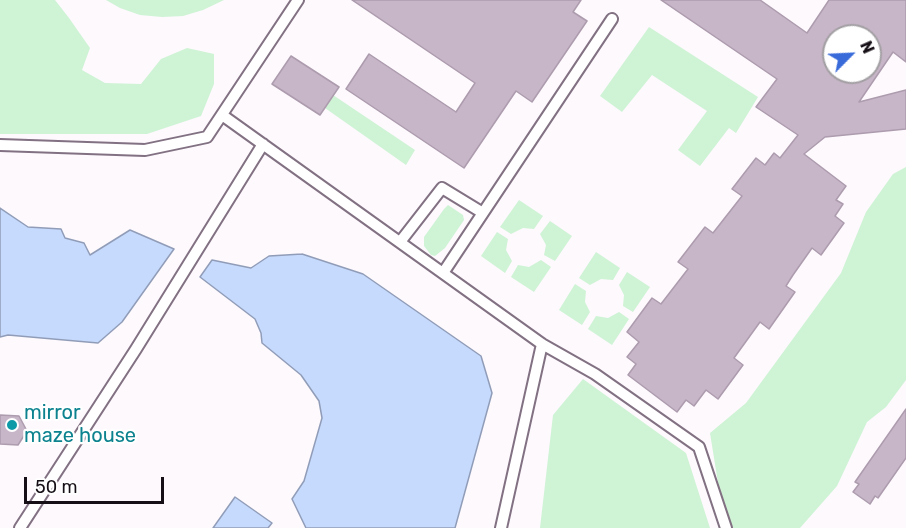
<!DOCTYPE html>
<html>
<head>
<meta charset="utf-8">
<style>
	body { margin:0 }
	#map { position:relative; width:906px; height:528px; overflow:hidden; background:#fdf9fd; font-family:Rubik,sans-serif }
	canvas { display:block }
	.north { position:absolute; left:822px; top:24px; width:60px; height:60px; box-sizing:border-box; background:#fff; border:2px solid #a29fa2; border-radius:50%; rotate:66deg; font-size:16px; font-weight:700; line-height:24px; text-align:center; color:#161016 }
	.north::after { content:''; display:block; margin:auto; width:21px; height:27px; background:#386ada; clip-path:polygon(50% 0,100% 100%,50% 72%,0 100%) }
	.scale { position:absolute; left:24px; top:477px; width:140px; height:27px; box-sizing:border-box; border:3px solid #161016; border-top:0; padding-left:8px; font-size:18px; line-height:21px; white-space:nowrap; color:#161016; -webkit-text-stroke:4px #fff; paint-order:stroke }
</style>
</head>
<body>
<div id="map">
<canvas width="906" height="528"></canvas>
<div class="north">N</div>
<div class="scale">50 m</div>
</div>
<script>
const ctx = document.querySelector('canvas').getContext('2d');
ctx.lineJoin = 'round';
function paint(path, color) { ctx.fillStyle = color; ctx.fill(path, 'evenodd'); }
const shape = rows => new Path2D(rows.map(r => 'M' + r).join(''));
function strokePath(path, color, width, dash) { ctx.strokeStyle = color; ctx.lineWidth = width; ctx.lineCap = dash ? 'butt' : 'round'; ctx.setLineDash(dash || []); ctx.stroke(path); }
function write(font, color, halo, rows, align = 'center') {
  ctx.font = font + ' Rubik,sans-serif'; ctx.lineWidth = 4.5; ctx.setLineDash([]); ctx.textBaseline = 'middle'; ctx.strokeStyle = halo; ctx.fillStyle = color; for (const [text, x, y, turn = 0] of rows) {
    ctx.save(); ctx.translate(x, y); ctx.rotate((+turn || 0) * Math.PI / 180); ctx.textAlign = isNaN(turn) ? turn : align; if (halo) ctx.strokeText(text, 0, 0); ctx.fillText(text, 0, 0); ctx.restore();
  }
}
const green = shape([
	[0,0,55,0,69,18,90,48,82,70,105,83,141,84,161,59,187,48,214,54,214,84,201,116,147,134,0,134],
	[106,0,224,0,203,10,183,16,162,17,140,15,120,8],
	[649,27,758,97,736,133,729,128,700,166,678,150,707,111,652,75,622,112,600,96],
	[333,95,415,150,406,165,325,108],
	[906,167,906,380,886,407,867,422,837,486,800,528,733,528,719,489,710,433,746,403,841,273,866,212,893,174],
	[519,200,543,216,534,229,523,228,511,234,500,227],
	[448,205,463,215,464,220,445,248,435,256,431,255,424,246,424,237,444,209],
	[550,221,572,236,555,261,544,255,546,245,540,234],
	[497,232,508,239,506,250,512,261,505,273,481,256],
	[596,252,620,268,613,280,601,279,590,285,579,278],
	[541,260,551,267,534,292,511,277,518,265,529,267],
	[627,272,650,287,633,312,623,306,624,295,619,285],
	[575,284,586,291,585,302,590,312,582,325,559,310],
	[619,312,629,319,612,345,588,329,596,316,608,318],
	[583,379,686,453,710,528,540,528,553,415]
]);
const water = shape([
	[0,208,28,227,61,229,65,238,84,243,90,255,130,230,174,249,122,322,98,343,8,335,0,337,0,208],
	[302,254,363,274,481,356,492,393,455,528,306,528,292,499,304,481,322,418,319,401,301,375,262,343,261,333,255,319,200,277,212,260,251,268,269,256,302,254],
	[235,497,272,523,268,528,213,528,235,497]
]);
const building = shape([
	[352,0,581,0,573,12,587,21,532,102,516,91,464,168,346,89,369,54,456,112,475,83,352,0],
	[661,0,760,0,807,33,829,0,906,0,906,62,893,52,859,102,906,90,906,129,825,137,804,154,846,186,836,200,843,204,835,216,844,223,821,255,812,248,793,275,786,286,795,292,769,329,760,322,734,358,743,365,718,399,706,390,694,406,686,400,677,412,628,375,636,364,627,357,639,342,627,332,652,298,661,304,688,269,678,262,705,227,713,233,742,196,732,189,756,158,765,165,774,153,780,158,798,135,756,107,777,79,661,0],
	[834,36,870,36,870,72,834,72,834,36],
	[291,56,339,87,320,115,272,84,291,56],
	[906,409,906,458,878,498,875,496,870,504,853,492,859,484,855,482,906,409],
	[0,415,19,416,27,431,18,445,0,444,0,415]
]);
const lane = shape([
	[222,115,542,344,595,374,699,447,726,528],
	[0,145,145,150,207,137,298,0],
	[400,242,442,188,483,213],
	[443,273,612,19],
	[20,528,136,349,263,144],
	[501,528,542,344]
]);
const markers = [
	[12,425,6,"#0f9aa8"]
];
const cultureNames = [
	["mirror",24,413],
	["maze house",24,436]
];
paint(green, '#cff3d5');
paint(water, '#c6dafd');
strokePath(water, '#919db8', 1.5);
paint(building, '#c7b5c8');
strokePath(building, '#ad9bae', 1.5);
strokePath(lane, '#827182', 14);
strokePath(lane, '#fff', 10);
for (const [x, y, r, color] of markers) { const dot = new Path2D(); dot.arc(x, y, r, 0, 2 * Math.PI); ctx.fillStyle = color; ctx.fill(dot); strokePath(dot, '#fff', 2); }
write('20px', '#0d838f', '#fff', cultureNames, 'left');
</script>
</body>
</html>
